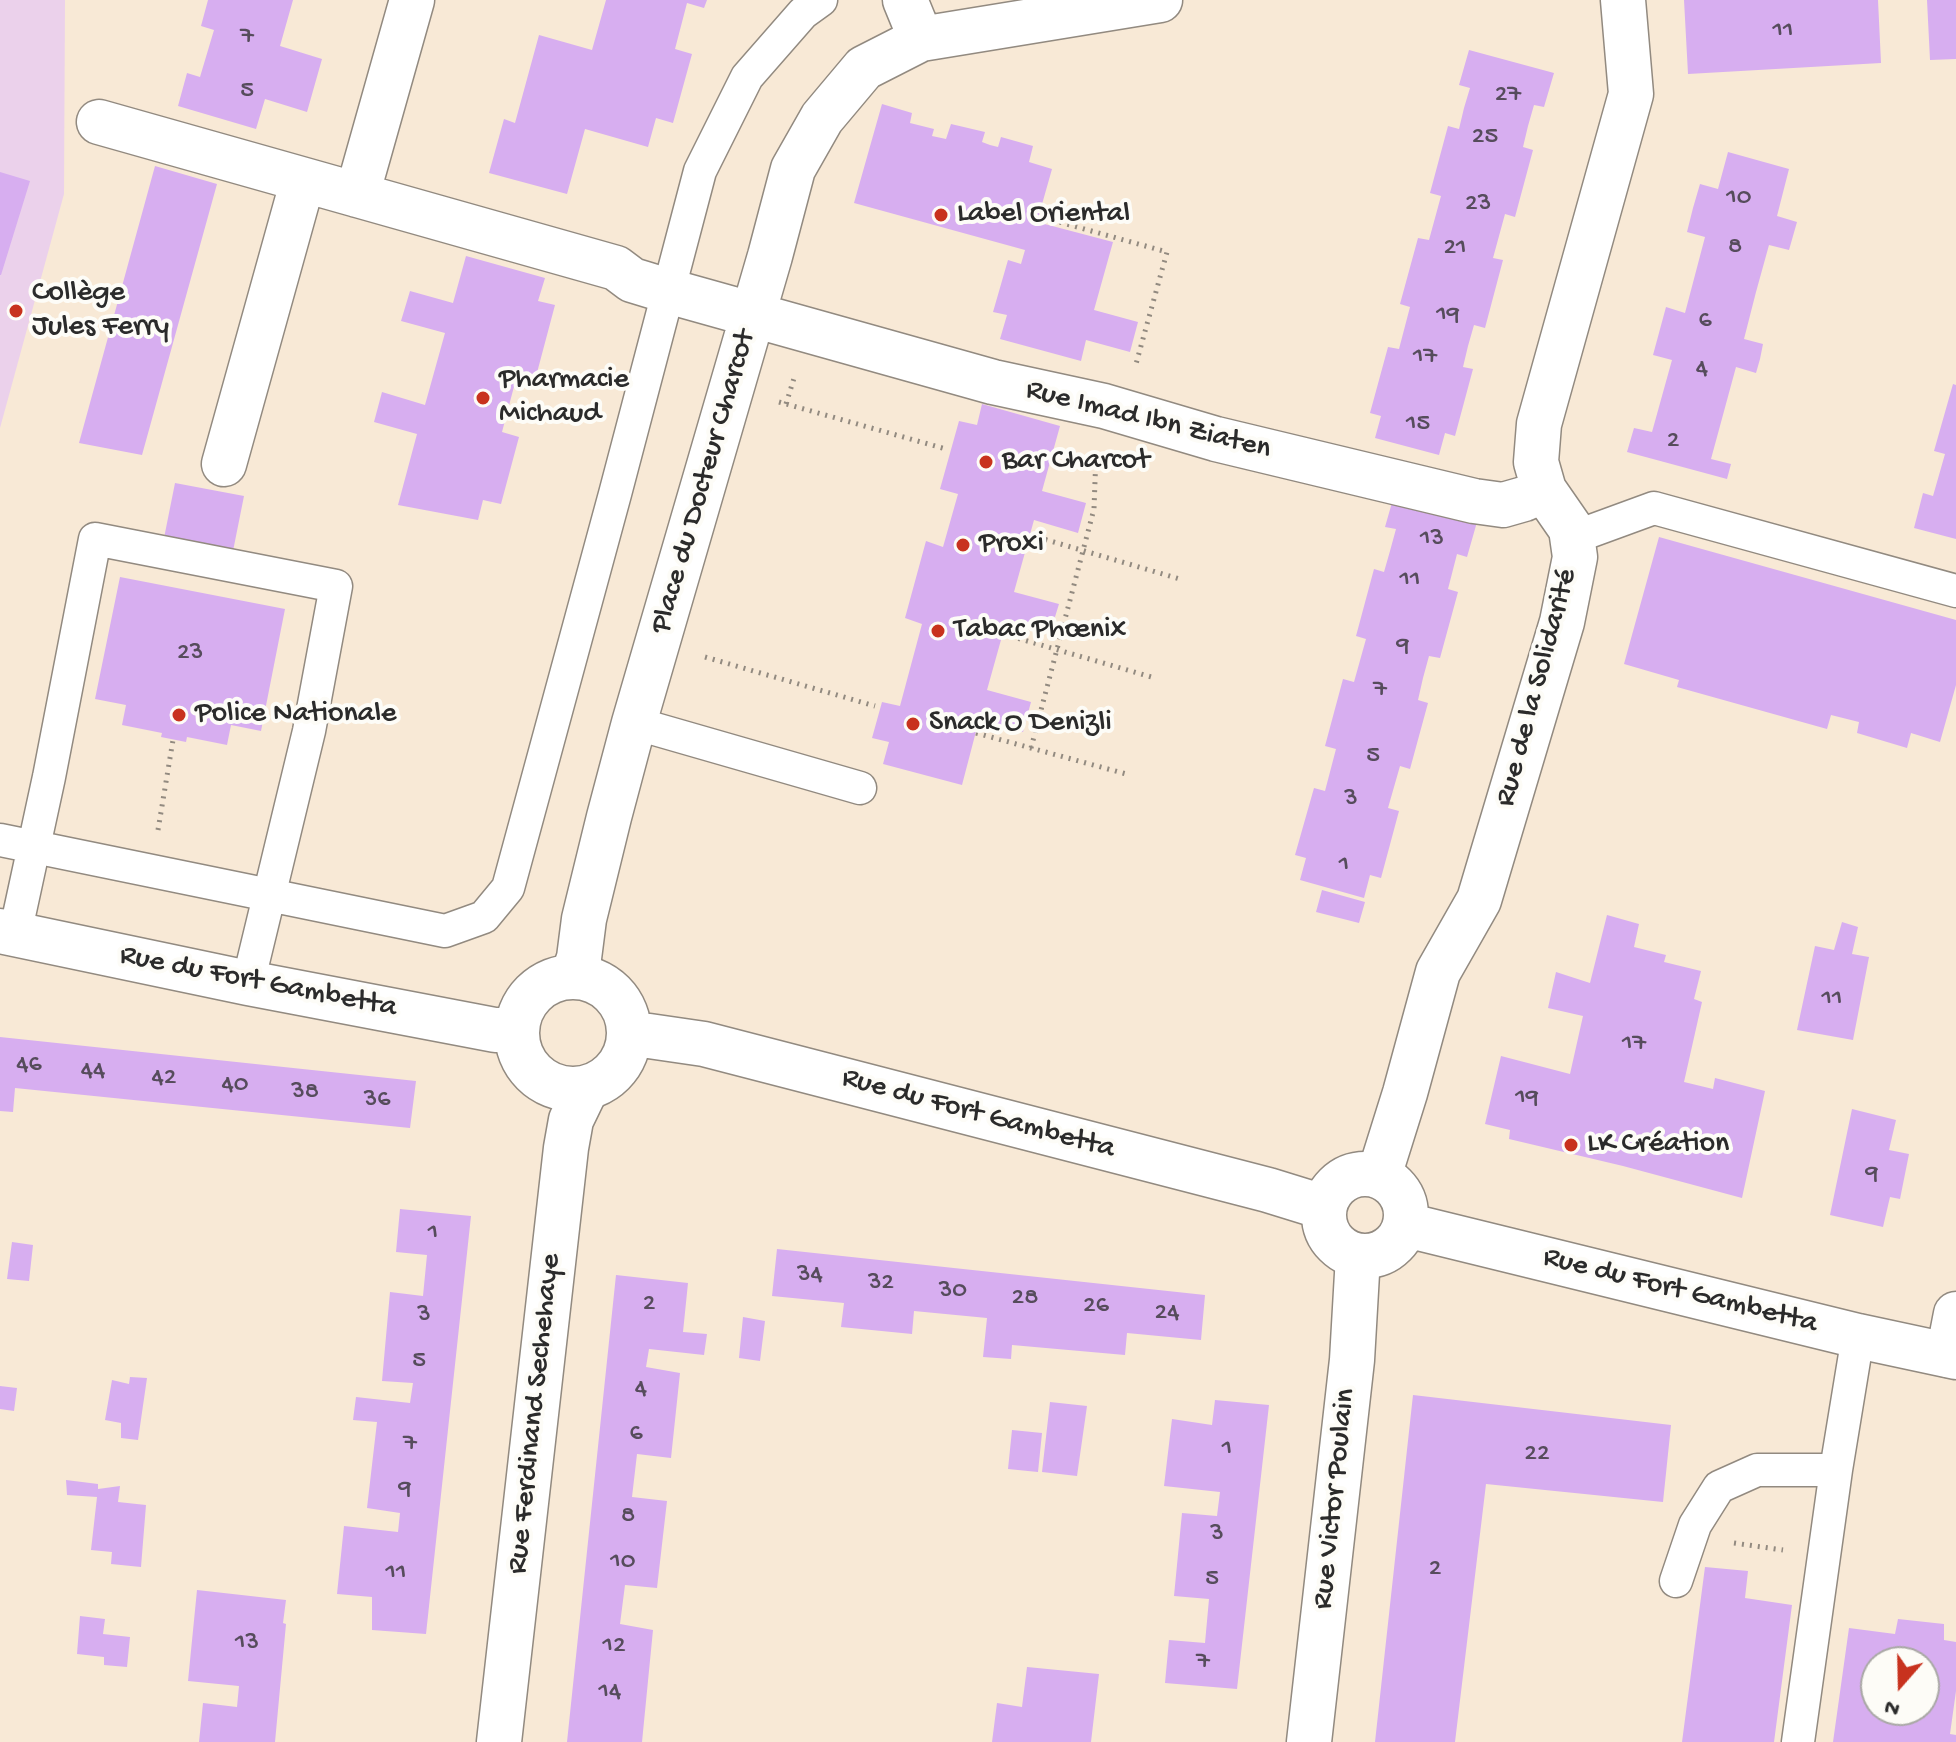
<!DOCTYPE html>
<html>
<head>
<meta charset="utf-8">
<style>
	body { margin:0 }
	#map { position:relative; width:1956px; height:1742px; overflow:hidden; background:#f8e9d6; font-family:"Gochi Hand",sans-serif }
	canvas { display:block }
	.north { position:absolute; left:1860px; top:1646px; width:80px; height:80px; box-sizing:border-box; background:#fdfcf7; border:2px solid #a9a8a5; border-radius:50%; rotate:200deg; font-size:22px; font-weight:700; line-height:32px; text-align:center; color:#2b2b2b }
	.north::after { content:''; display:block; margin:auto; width:28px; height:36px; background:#c8321e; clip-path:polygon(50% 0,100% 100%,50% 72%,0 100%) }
</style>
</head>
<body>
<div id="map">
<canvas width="1956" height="1742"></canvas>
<div class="north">N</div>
</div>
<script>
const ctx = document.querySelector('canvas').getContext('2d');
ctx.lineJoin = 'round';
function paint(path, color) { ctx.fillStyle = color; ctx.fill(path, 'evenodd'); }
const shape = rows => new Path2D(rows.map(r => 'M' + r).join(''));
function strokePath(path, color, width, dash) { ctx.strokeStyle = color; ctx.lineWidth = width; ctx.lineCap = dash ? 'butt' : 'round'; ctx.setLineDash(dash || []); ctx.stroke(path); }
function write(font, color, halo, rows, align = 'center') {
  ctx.font = font + ' "Gochi Hand",sans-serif'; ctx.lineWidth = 8; ctx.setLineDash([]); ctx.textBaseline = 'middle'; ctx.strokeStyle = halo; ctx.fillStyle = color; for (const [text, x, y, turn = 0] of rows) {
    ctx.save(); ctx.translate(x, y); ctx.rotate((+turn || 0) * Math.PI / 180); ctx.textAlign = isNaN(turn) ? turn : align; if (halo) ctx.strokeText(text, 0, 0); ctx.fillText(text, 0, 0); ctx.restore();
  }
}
const built = shape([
	[0,0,65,0,64,194,0,428]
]);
const building = shape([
	[208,0,293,0,280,46,322,59,307,112,265,99,256,129,178,106,187,73,200,77,214,30,201,26],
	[606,0,707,0,704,8,687,3,675,49,692,54,673,123,656,118,648,147,585,129,567,194,489,173,504,119,515,123,539,35,592,50],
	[1684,0,1878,0,1881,63,1688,74],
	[1927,0,1956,0,1956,59,1930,60],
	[1469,50,1554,73,1544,107,1534,105,1528,126,1523,147,1533,150,1515,217,1505,214,1493,258,1503,260,1485,328,1474,325,1468,346,1463,367,1473,369,1455,436,1445,433,1439,455,1375,438,1381,416,1370,413,1388,347,1399,349,1410,307,1400,304,1418,238,1429,240,1441,196,1430,193,1448,126,1459,129,1464,108,1470,88,1459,85],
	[882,104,912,113,910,123,934,129,932,136,946,139,951,124,985,132,982,142,990,145,998,147,1001,137,1033,146,1029,162,1052,169,1037,222,1113,242,1094,310,1138,322,1130,352,1086,340,1081,361,1000,339,1007,315,993,312,1008,260,1021,264,1025,250,854,203],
	[1728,152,1789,169,1777,216,1797,222,1789,250,1769,245,1756,292,1744,339,1763,344,1760,359,1756,373,1736,367,1711,459,1731,464,1727,479,1627,452,1634,428,1652,432,1672,360,1653,355,1666,307,1685,313,1705,237,1687,232,1693,208,1700,184,1718,189],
	[155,166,217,184,142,455,79,443],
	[0,172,30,181,1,275,0,275],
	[466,256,545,278,538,301,555,305,534,384,516,379,502,432,519,437,501,504,483,500,478,520,398,505,417,434,374,422,382,392,425,405,445,333,401,321,410,291,453,303],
	[1953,384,1956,385,1956,539,1914,528,1923,493,1933,496,1945,454,1934,451],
	[982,404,1060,426,1042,491,1086,503,1078,533,1034,520,1014,592,1059,604,1050,633,1006,622,987,690,1031,702,1023,732,979,720,962,785,883,764,889,742,872,738,882,702,900,706,922,624,905,618,926,541,943,547,958,494,940,489,959,421,977,425],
	[175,483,244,496,233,551,164,538],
	[1395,492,1479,515,1467,557,1457,554,1448,589,1458,592,1440,658,1429,656,1423,678,1418,700,1428,703,1410,769,1400,766,1388,808,1399,811,1381,878,1370,875,1364,898,1300,880,1306,858,1295,855,1314,788,1325,791,1336,749,1325,746,1343,679,1354,682,1366,639,1356,636,1374,569,1384,572,1390,551,1396,529,1385,527],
	[1659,537,1956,620,1956,685,1940,742,1911,733,1907,748,1857,733,1859,722,1831,715,1827,729,1677,687,1679,680,1624,664],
	[120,577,285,609,261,731,231,725,227,745,187,737,186,742,161,737,162,733,122,725,126,705,95,699],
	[1322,890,1365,902,1359,923,1316,912],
	[1607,915,1639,924,1634,947,1666,955,1664,962,1701,971,1694,999,1702,1002,1684,1082,1713,1089,1715,1078,1765,1091,1742,1198,1623,1166,1509,1139,1510,1130,1485,1124,1501,1056,1570,1074,1583,1016,1548,1008,1556,972,1590,983],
	[1842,922,1858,927,1852,954,1869,957,1853,1040,1797,1030,1815,946,1834,950],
	[0,1037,416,1081,410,1128,15,1088,13,1112,0,1111],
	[1852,1109,1896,1120,1889,1150,1909,1154,1900,1199,1890,1197,1883,1227,1830,1215],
	[400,1209,471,1216,426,1634,372,1630,372,1597,337,1594,344,1526,398,1532,400,1513,367,1508,377,1422,353,1420,356,1397,410,1403,413,1383,382,1381,390,1292,423,1296,427,1255,396,1252],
	[12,1242,33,1245,29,1281,7,1279],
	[777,1249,1205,1295,1201,1340,1127,1333,1125,1355,1012,1345,1011,1359,983,1357,987,1318,914,1311,912,1334,841,1327,844,1303,772,1296],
	[616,1275,688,1283,683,1332,707,1334,704,1355,649,1349,646,1367,680,1373,671,1458,637,1454,632,1497,667,1501,657,1588,625,1585,620,1624,653,1630,642,1742,567,1742],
	[743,1317,765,1321,760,1361,739,1358],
	[130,1377,147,1378,138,1440,121,1438,121,1423,105,1420,112,1380,129,1384],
	[0,1386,17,1388,14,1411,0,1409],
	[1413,1395,1671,1425,1663,1502,1486,1484,1455,1742,1375,1742],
	[1215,1400,1269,1405,1237,1689,1165,1683,1169,1640,1205,1643,1209,1599,1174,1596,1182,1513,1217,1516,1220,1492,1164,1486,1172,1419,1212,1425],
	[1050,1402,1087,1406,1077,1476,1042,1472],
	[1012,1430,1042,1433,1038,1472,1008,1469],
	[66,1480,98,1484,98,1489,120,1486,118,1502,146,1505,141,1567,111,1564,112,1552,91,1550,97,1497,67,1495],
	[1705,1567,1748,1571,1745,1598,1792,1605,1774,1742,1682,1742],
	[197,1590,286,1600,283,1623,286,1624,275,1742,199,1742,203,1703,237,1707,239,1686,188,1681],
	[80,1616,105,1619,103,1634,130,1637,127,1667,104,1665,104,1657,77,1654],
	[1898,1619,1944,1624,1944,1640,1956,1642,1956,1691,1950,1734,1956,1735,1956,1742,1833,1742,1849,1628,1895,1634],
	[1876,1662,1924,1662,1924,1710,1876,1710],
	[1027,1667,1099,1674,1091,1742,992,1742,997,1703,1022,1707]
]);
const path = shape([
	[1052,220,1167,252,1136,364],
	[779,402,946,449],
	[786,404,795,375],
	[1030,535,1180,579],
	[1003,634,1155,678],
	[705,657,875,706],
	[976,733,1130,775],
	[1031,748,1094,509,1096,454],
	[158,830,173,740],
	[1734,1543,1783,1550]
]);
const lane = shape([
	[1572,538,1654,508,1956,591],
	[634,723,860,788],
	[0,840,445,931,484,917,508,888,615,494,700,171,747,77,803,13,821,0],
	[15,934,49,777,95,539,336,586,309,731,248,983],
	[1676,1581,1695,1525,1719,1487,1757,1470,1836,1470],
	[1798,1742,1836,1470,1858,1336]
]);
const street = shape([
	[905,0,921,39],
	[99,122,616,268,632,280,668,291,993,382,1104,406,1216,439,1474,501,1503,505,1524,499,1544,490],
	[357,195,412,0],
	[224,464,303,180],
	[573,976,579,958,584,919,609,817,634,723,770,256,793,169,822,118,864,68,921,39,1160,0],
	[1379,1176,1405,1093,1438,972,1479,900,1562,622,1575,557,1571,529,1544,490,1536,462,1539,424,1631,94,1623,0],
	[1948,1355,1956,1314],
	[499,1742,566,1148,571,1120,586,1089],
	[1309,1742,1352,1360,1358,1256]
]);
const secondary = shape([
	[0,931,248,983,495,1030,517,1030],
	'517 1033a56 56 0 1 1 112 0a56 56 0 1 1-112 0Z',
	[630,1035,649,1036,704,1044,1268,1190,1323,1207],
	'1324 1215a41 41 0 1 1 82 0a41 41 0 1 1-82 0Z',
	[1406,1225,1858,1336,1956,1357]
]);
const markers = [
	[941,215,8,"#c8321e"],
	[16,311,8,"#c8321e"],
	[483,398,8,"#c8321e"],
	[986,462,8,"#c8321e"],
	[963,545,8,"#c8321e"],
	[938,631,8,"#c8321e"],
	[179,715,8,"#c8321e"],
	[913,724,8,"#c8321e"],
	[1571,1145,8,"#c8321e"]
];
const numberNames = [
	["11",1783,32],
	["7",247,38],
	["5",247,92],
	["27",1508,96],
	["25",1485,138],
	["10",1739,199],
	["23",1478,205],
	["8",1735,248],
	["21",1455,249],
	["19",1448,316],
	["6",1705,322],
	["17",1425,358],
	["4",1702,370],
	["15",1418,425],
	["2",1673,442],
	["13",1432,540],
	["11",1410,581],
	["9",1403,647],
	["23",190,654],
	["7",1380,691],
	["5",1373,757],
	["3",1351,800],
	["1",1344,866],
	["11",1832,1000],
	["17",1634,1045],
	["46",29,1066],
	["44",93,1072],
	["42",164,1079],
	["40",235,1086],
	["38",305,1093],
	["19",1527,1099],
	["36",377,1101],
	["9",1872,1175],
	["1",433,1234],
	["34",810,1276],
	["32",881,1284],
	["30",953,1292],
	["28",1025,1299],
	["2",649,1305],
	["26",1096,1307],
	["24",1167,1314],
	["3",424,1316],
	["5",419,1362],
	["4",641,1390],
	["6",636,1435],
	["7",410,1445],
	["1",1227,1450],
	["22",1537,1455],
	["9",405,1490],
	["8",628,1517],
	["3",1217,1535],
	["10",623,1563],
	["2",1435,1570],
	["11",396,1574],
	["5",1212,1580],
	["13",247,1644],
	["12",614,1647],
	["7",1203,1663],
	["14",610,1693]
];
const poiNames = [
	["Label Oriental",957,215],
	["Collège",32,294],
	["Jules Ferry",32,328],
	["Pharmacie",499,381],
	["Michaud",499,415],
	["Bar Charcot",1002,462],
	["Proxi",979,545],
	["Tabac Phœnix",954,631],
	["Police Nationale",195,715],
	["Snack O Denizli",929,724],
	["LK Création",1587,1145]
];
const streetNames = [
	["Rue Imad Ibn Ziaten",1148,421,14],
	["Place du Docteur Charcot",705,482,-74],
	["Rue de la Solidarité",1538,688,-75],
	["Rue du Fort Gambetta",258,983,11],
	["Rue du Fort Gambetta",978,1115,15],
	["Rue du Fort Gambetta",1680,1292,14],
	["Rue Ferdinand Sechehaye",536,1414,-84],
	["Rue Victor Poulain",1336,1499,-84]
];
paint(built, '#ebd1eb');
paint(building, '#d7aef0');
strokePath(lane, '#928a80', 35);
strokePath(street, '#928a80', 47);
strokePath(secondary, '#928a80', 47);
strokePath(path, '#928a80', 5, [2, 6]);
strokePath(lane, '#fff', 32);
strokePath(street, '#fff', 44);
strokePath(secondary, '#fff', 44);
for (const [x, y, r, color] of markers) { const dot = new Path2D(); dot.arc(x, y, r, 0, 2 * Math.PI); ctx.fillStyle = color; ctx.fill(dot); strokePath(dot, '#fdfcf7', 3); }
write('26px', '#564c5c', null, numberNames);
write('30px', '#2b2b2b', '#fdfcf7', poiNames, 'left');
write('30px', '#2b2b2b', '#fdfcf7', streetNames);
</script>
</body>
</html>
